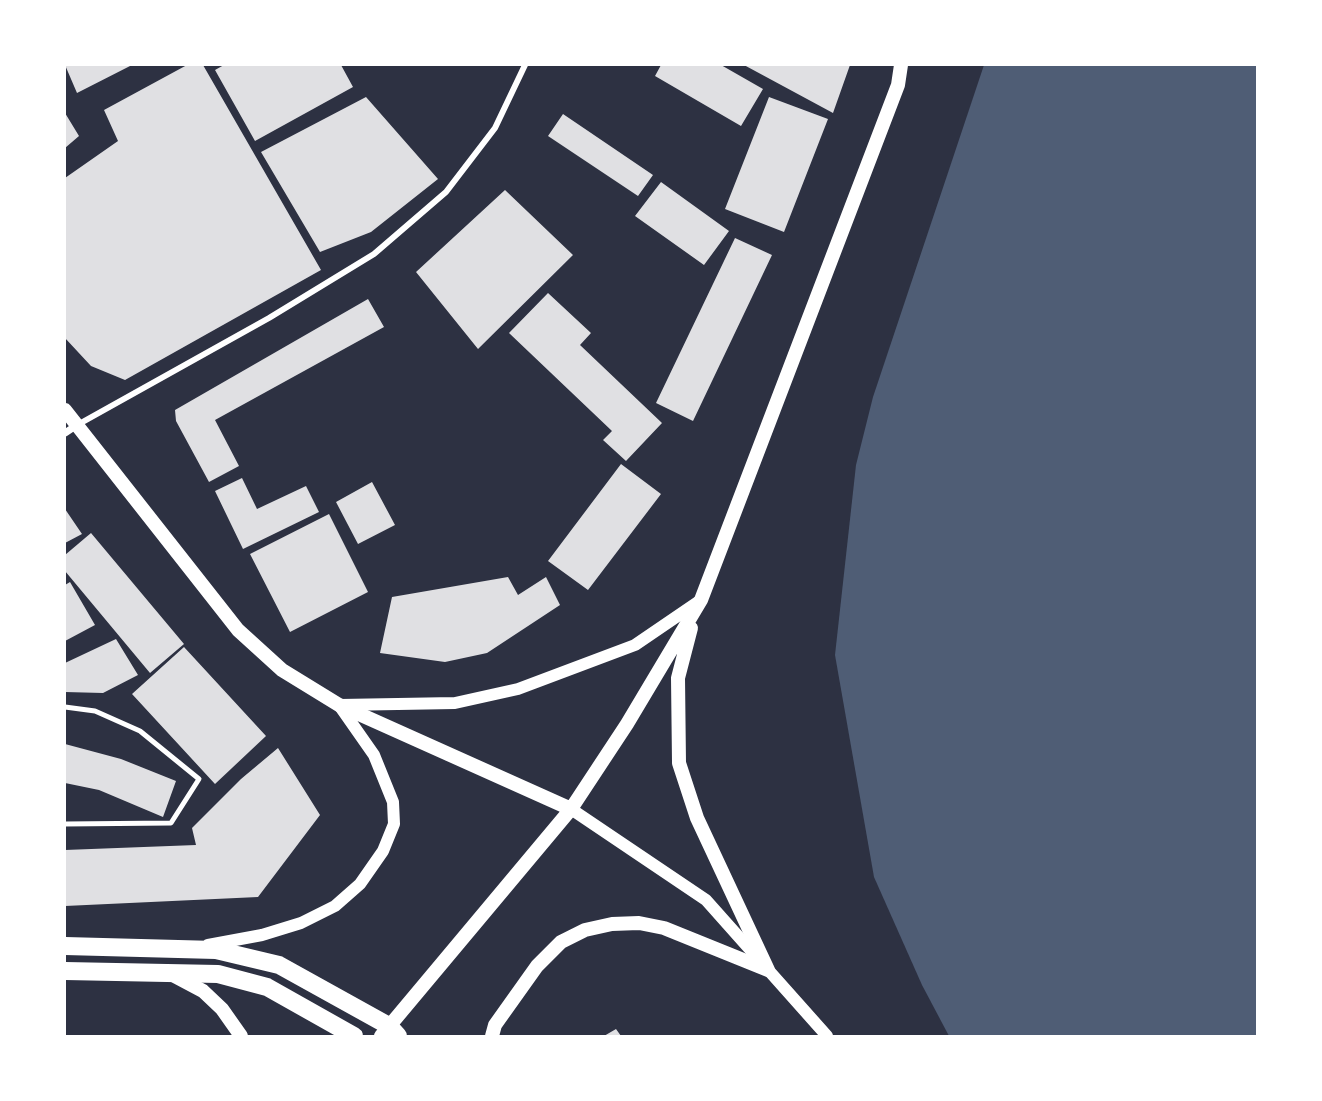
<!DOCTYPE html>
<html>
<head>
<meta charset="utf-8">
<style>
	body { margin:0 }
	#map { position:relative; width:1322px; height:1101px; overflow:hidden; background:#2d3142; font-family:Commissioner,sans-serif }
	canvas { display:block }
	.frame { position:absolute; inset:0; border:66px solid #fff; pointer-events:none }
</style>
</head>
<body>
<div id="map">
<canvas width="1322" height="1101"></canvas>
<div class="frame"></div>
</div>
<script>
const ctx = document.querySelector('canvas').getContext('2d');
ctx.lineJoin = 'round';
function paint(path, color) { ctx.fillStyle = color; ctx.fill(path, 'evenodd'); }
const shape = rows => new Path2D(rows.map(r => 'M' + r).join(''));
function strokePath(path, color, width, dash) { ctx.strokeStyle = color; ctx.lineWidth = width; ctx.lineCap = dash ? 'butt' : 'round'; ctx.setLineDash(dash || []); ctx.stroke(path); }
const water = shape([
	[984,65,1257,65,1257,1036,949,1036,922,985,874,877,835,655,856,465,873,397]
]);
const building = shape([
	[65,65,132,65,77,93],
	[187,65,203,65,321,270,125,380,91,366,65,338,65,178,118,141,104,110],
	[224,65,341,65,353,87,255,141,215,70],
	[661,65,721,65,763,89,741,126,655,76],
	[744,65,850,65,833,113],
	[366,97,438,179,371,232,320,252,261,152],
	[769,97,828,119,784,232,725,209],
	[65,113,79,136,65,148],
	[563,114,653,175,638,196,548,136],
	[661,182,729,231,704,265,635,216],
	[505,190,573,255,478,349,416,272],
	[735,238,772,255,693,421,656,403],
	[548,293,591,333,580,345,662,423,626,461,603,440,612,431,509,333],
	[368,299,384,327,215,420,239,466,209,482,176,421,175,410],
	[621,464,661,494,588,590,548,561],
	[242,478,257,509,306,486,319,512,243,549,215,491],
	[372,482,395,525,358,544,336,502],
	[65,509,82,534,65,543],
	[329,514,368,592,290,632,250,554],
	[91,533,184,644,150,673,65,571,65,555],
	[508,577,518,595,546,577,560,605,487,653,445,662,380,653,392,597],
	[70,582,95,625,65,641,65,585],
	[116,639,138,675,103,693,65,692,65,663],
	[184,647,266,736,215,784,132,694],
	[65,744,121,759,176,781,163,817,99,790,65,783],
	[278,748,320,815,258,897,65,906,65,850,196,845,192,828,241,779],
	[616,1029,621,1036,604,1036]
]);
const service = shape([
	[65,707,95,711,140,731,199,779,171,823,65,824]
]);
const pedestrian = shape([
	[79,424,269,318,374,254,446,192,495,128,525,65]
]);
const minor = shape([
	[65,433,77,425]
]);
const tertiary = shape([
	[340,705,455,703,518,689,635,645,701,600],
	[571,809,706,900,827,1036],
	[208,945,262,935,301,923,335,906,360,884,383,851,394,824,393,802,374,755,339,705]
]);
const secondary = shape([
	[65,410,238,630,282,670,339,705,571,809],
	[691,628,678,678,679,763,697,818,768,970],
	[171,974,203,991,222,1009,241,1036],
	[381,1036,571,809,627,724,701,600,898,85,901,65],
	[492,1036,495,1025,537,966,561,942,585,930,612,924,639,923,664,928,768,970]
]);
const primary = shape([
	[65,946,216,950,279,965,389,1026,398,1036],
	[65,971,218,974,267,987,354,1036]
]);
paint(water, '#4f5d75');
paint(building, '#e0e0e3');
strokePath(service, '#fff', 5);
strokePath(pedestrian, '#fff', 6);
strokePath(minor, '#fff', 7);
strokePath(tertiary, '#fff', 12);
strokePath(secondary, '#fff', 14);
strokePath(primary, '#fff', 18);
</script>
</body>
</html>
